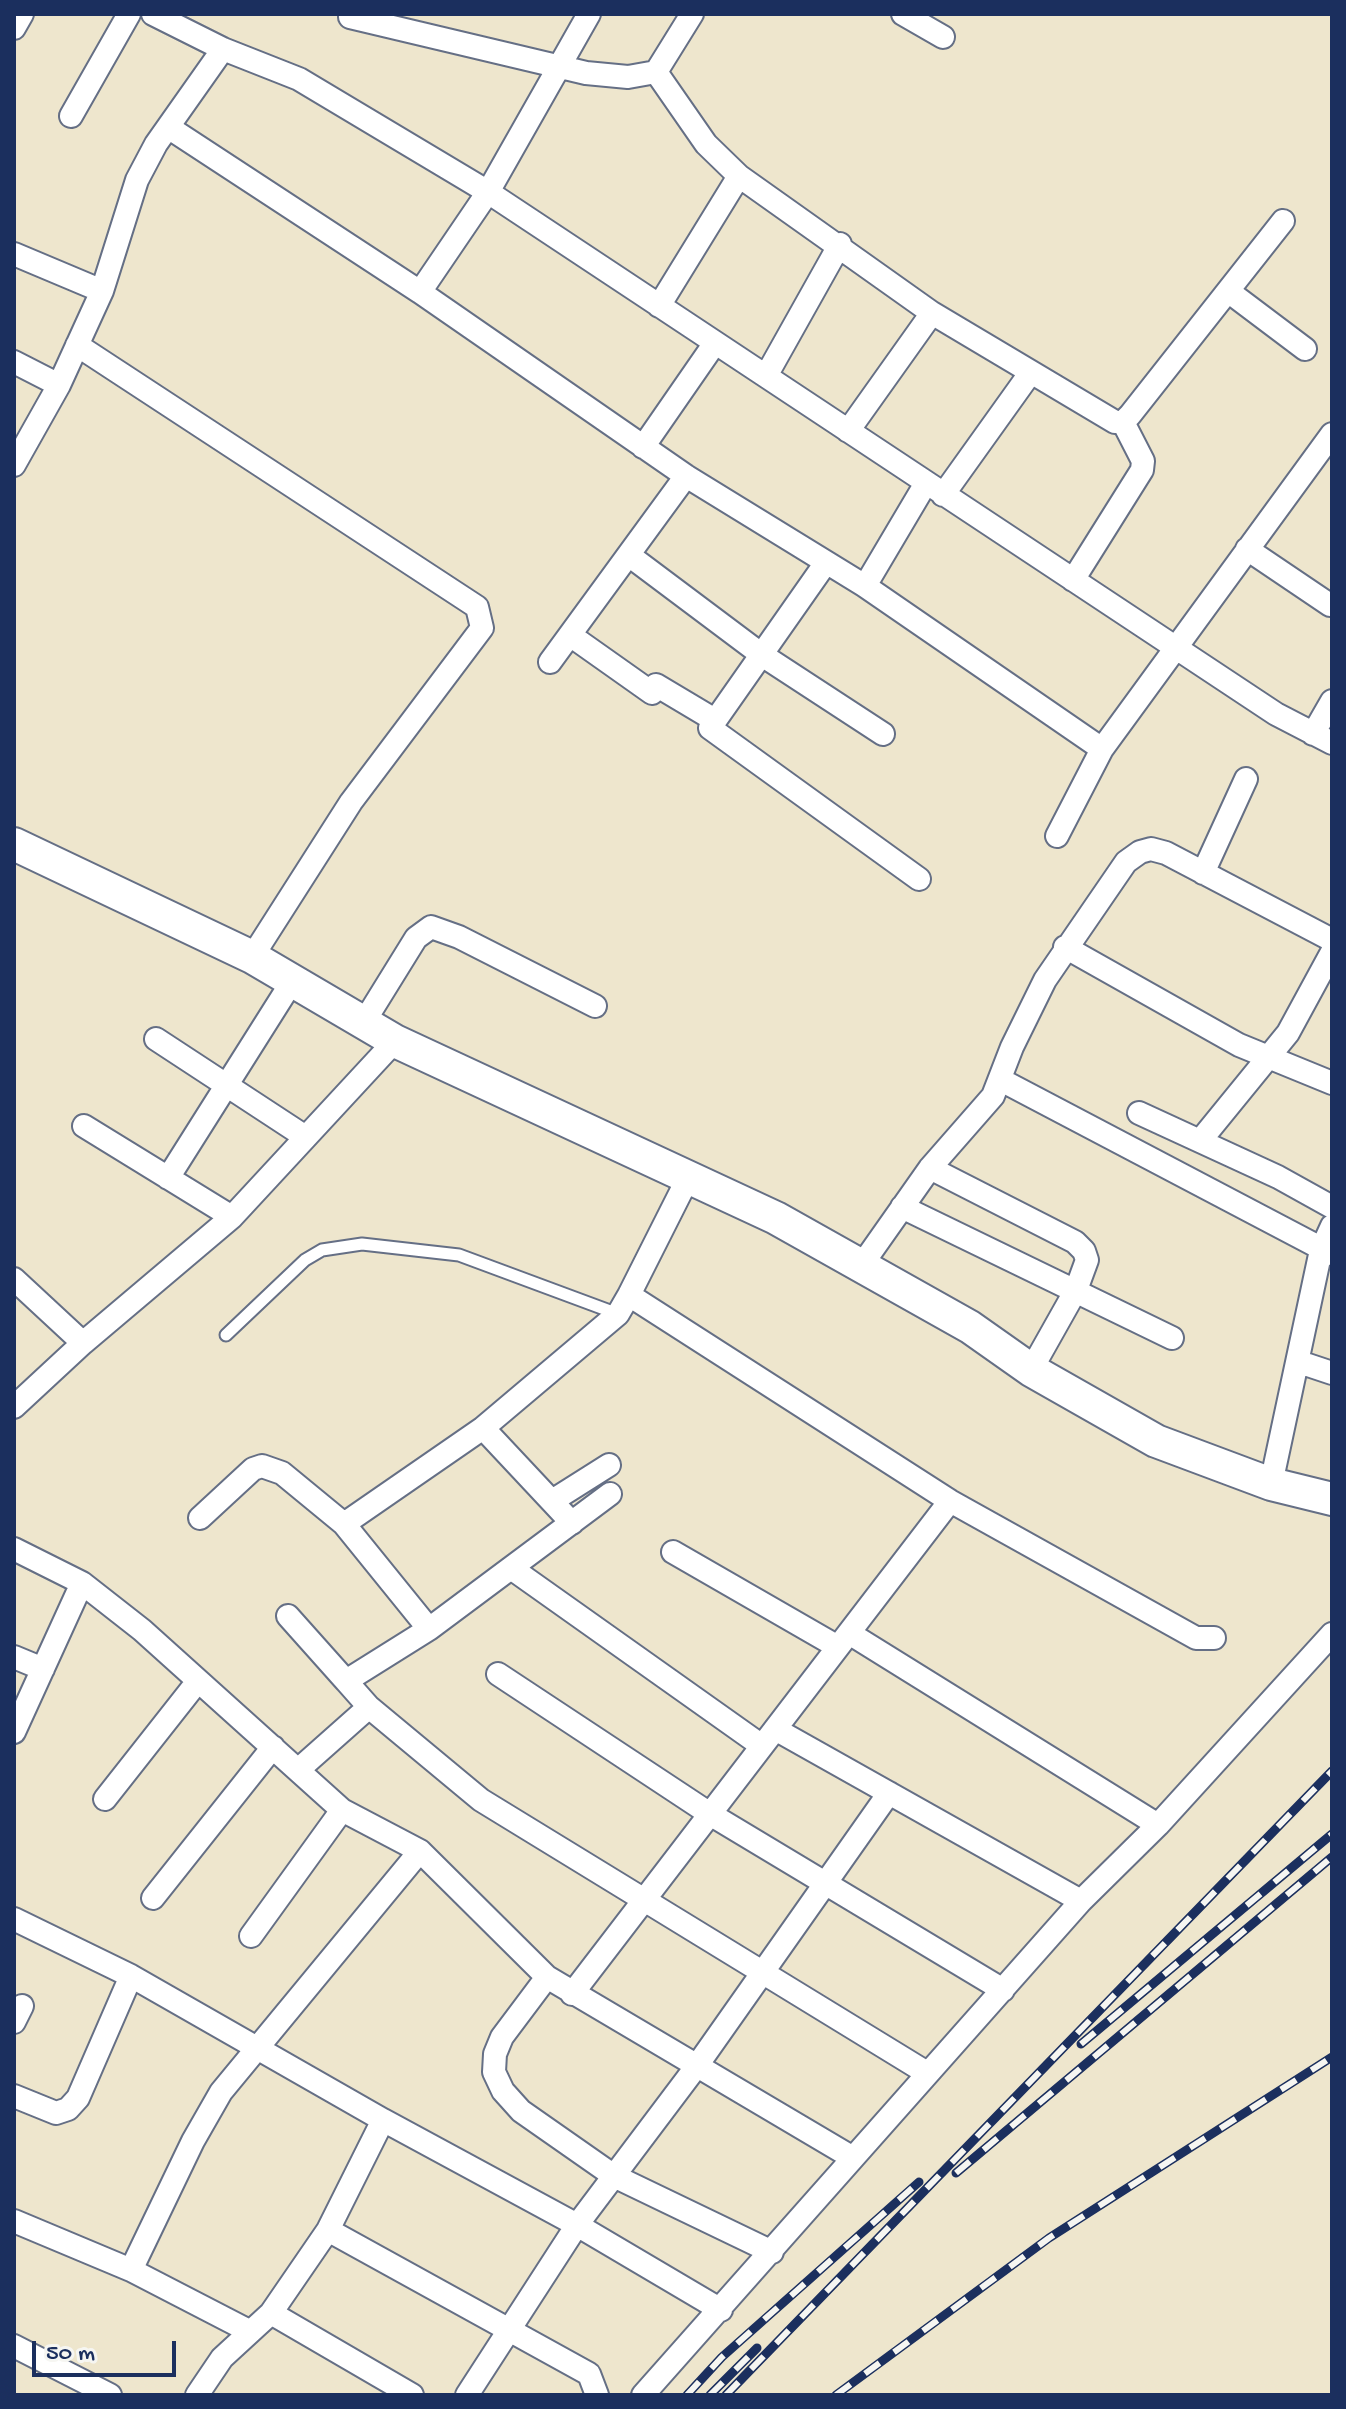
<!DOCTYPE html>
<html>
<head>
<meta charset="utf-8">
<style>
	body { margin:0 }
	#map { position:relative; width:1346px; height:2409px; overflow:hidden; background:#eee6cd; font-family:"Gochi Hand",sans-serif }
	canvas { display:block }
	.frame { position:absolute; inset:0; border:16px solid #1b2f5e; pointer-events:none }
	.scale { position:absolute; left:32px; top:2341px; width:144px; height:36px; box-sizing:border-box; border:4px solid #1b2f5e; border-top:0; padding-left:10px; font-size:24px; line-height:28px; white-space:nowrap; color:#1b2f5e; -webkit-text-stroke:6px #f6f6f2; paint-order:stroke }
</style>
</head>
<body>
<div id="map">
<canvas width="1346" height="2409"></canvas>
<div class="frame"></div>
<div class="scale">50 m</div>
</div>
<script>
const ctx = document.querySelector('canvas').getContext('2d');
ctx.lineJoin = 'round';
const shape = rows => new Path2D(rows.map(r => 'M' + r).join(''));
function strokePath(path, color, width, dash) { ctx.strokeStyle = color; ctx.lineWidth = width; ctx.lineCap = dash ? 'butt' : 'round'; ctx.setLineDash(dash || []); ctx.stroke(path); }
const lane = shape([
	[226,1335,305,1260,322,1250,362,1244,459,1255,618,1314]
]);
const street = shape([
	[153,14,223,49,299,79,488,192,1276,714,1332,743],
	[692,14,656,72,706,144,739,176,932,313,1115,422,1123,422,1130,415,1283,221],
	[903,14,943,37],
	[350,17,586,73,628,77,656,72],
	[14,28,22,14],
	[71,116,129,14],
	[168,127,420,292,686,476,865,586,1102,749],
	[14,254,102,291],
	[1228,291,1305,349],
	[420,292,488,192,589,14],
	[659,306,739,176],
	[77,345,477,607,482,628,351,802,252,957],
	[14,362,59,385],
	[766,376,840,244],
	[848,431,932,313],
	[643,447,715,343],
	[14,465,59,385,102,291,137,180,156,144,223,49],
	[943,495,1031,372],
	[1247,549,1330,605],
	[630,556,762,655,883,734],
	[825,564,710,728,919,879],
	[1073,580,1142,470,1143,461,1123,422],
	[865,586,926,483],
	[570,635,652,693],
	[550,662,686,476],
	[656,685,713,719],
	[1313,734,1332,701],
	[1057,836,1102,749,1332,434],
	[1203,873,1246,779],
	[1065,947,1239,1045,1332,1083],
	[364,1022,416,938,431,927,459,937,595,1006],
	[156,1039,304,1136],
	[1001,1080,1332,1254],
	[1139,1113,1278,1177,1332,1207],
	[84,1126,232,1217],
	[1200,1141,1288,1033,1332,952],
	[930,1168,1075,1242,1084,1251,1087,1260,1076,1290,1031,1370],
	[689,1176,629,1295,950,1501,1196,1638,1214,1638],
	[168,1178,293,980],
	[902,1207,1172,1338],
	[861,1266,930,1168,993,1096,1012,1047,1045,980,1126,862,1140,852,1151,849,1166,853,1332,940],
	[14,1279,83,1343,232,1217,395,1041],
	[1299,1362,1332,1373],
	[14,1407,83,1343],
	[483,1428,572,1523],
	[1271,1484,1321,1250,1332,1226],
	[610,1494,429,1629,346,1681,369,1707,481,1800,927,2073],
	[552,1501,609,1465],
	[200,1518,253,1469,262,1466,282,1473,344,1524],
	[14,1549,82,1583,142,1630,342,1810,251,1936],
	[673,1552,838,1647],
	[511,1568,762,1746],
	[288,1616,346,1681],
	[429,1629,344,1524,483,1428,618,1314,629,1295],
	[849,1633,1158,1825],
	[14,1657,43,1669],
	[498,1674,710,1814,1003,1990],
	[775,1729,1081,1901],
	[14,1732,82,1583],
	[298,1770,369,1707],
	[105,1799,198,1681],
	[342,1810,420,1851,547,1977,853,2158],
	[153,1898,273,1747],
	[14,1919,131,1976,383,2120],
	[547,1977,502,2037,495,2054,494,2072,503,2091,521,2111,614,2176,772,2252],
	[572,1994,950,1501],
	[14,2022,22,2006],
	[14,2096,56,2113,68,2109,78,2098,131,1976],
	[14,2221,131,2270,249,2331],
	[328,2230,589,2374,597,2395],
	[131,2270,193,2141,221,2092,420,1851],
	[271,2313,412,2395],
	[14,2346,110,2395],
	[197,2395,222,2358,271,2313,328,2230,383,2120,577,2225,721,2310],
	[467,2395,577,2225,696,2067,889,1793],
	[643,2395,1081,1901,1158,1825,1332,1634]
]);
const secondary = shape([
	[14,844,252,957,395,1041,776,1218,970,1327,1031,1370,1156,1441,1271,1484,1332,1499]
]);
const rail = shape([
	[1081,2044,1332,1834],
	[956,2173,1332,1857],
	[687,2395,722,2357,919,2182],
	[710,2395,757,2348],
	[726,2395,1332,1771],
	[836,2395,1049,2238,1332,2057]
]);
strokePath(lane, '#656f85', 15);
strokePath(street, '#656f85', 26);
strokePath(secondary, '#656f85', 36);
strokePath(lane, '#fff', 11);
strokePath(street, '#fff', 22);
strokePath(secondary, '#fff', 32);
strokePath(rail, '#1b2f5e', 9);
strokePath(rail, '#f6f6f2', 6, [18]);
</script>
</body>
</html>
